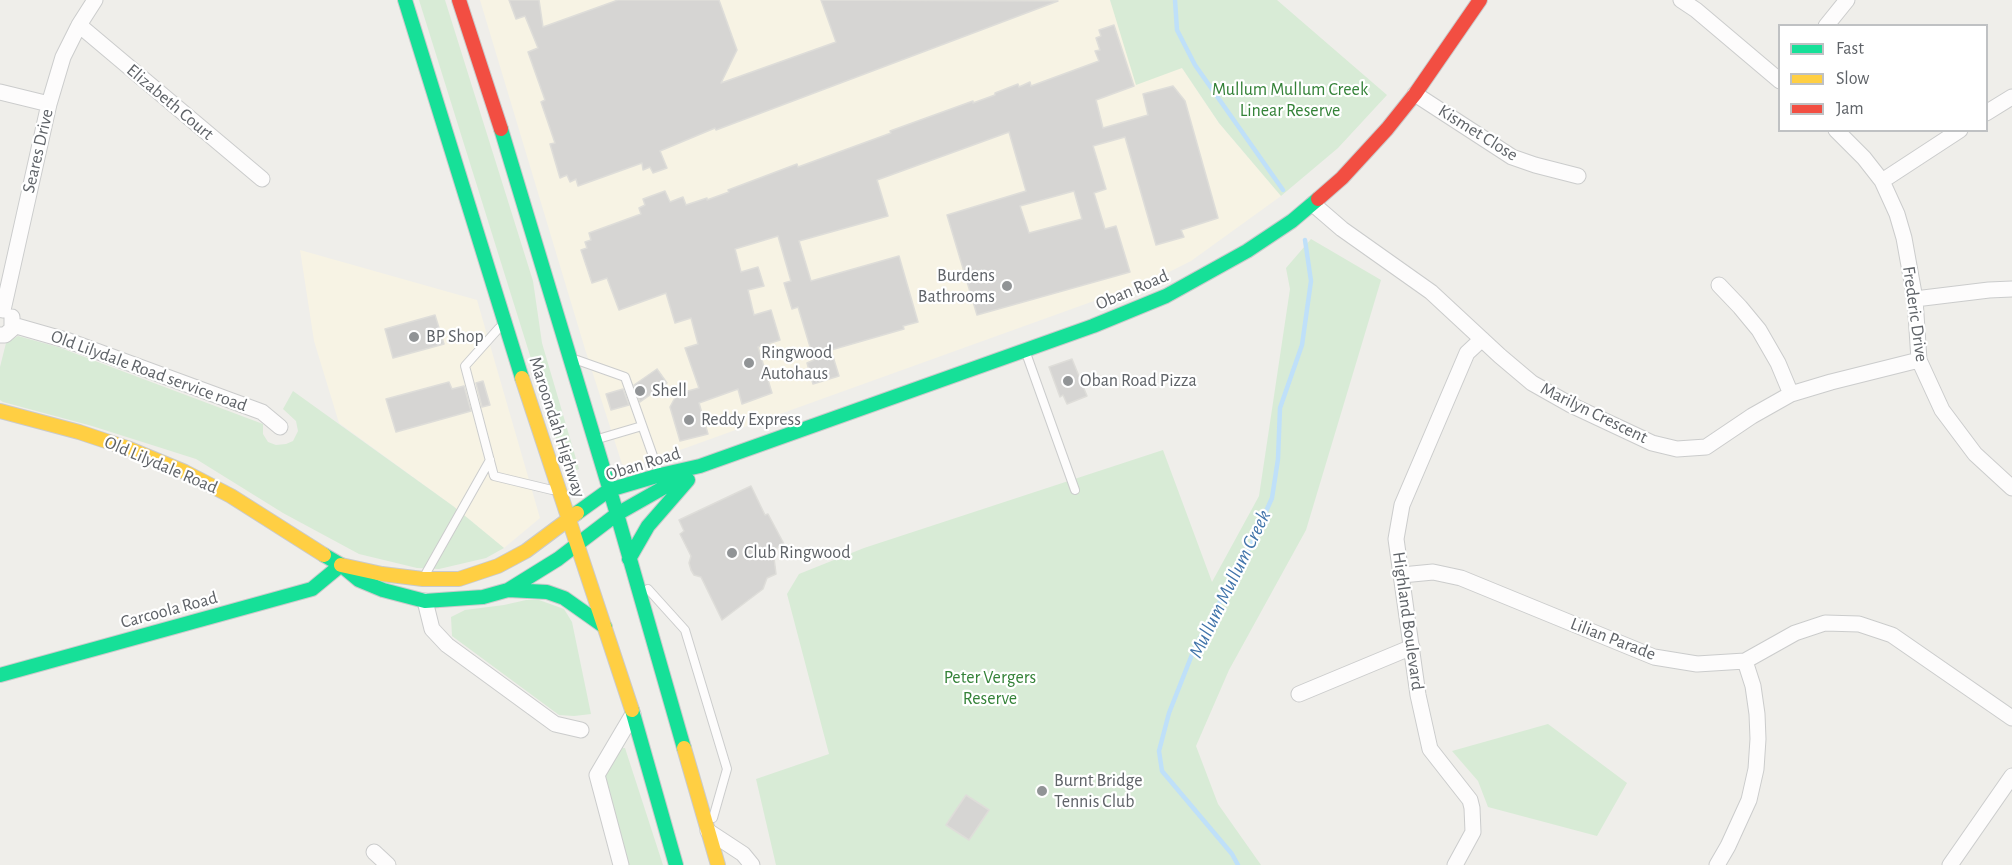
<!DOCTYPE html>
<html>
<head>
<meta charset="utf-8">
<style>
	body { margin:0 }
	#map { position:relative; width:2012px; height:865px; overflow:hidden; background:#efeeea; font-family:"Alegreya Sans",sans-serif }
	canvas { display:block }
	.legend { position:absolute; left:1778px; top:24px; width:210px; height:108px; box-sizing:border-box; background:#fff; border:2px solid #bfc1c3; margin:0; padding:8px 10px; list-style:none; font-size:18px; color:#5f6368 }
	.legend li { display:flex; align-items:center; gap:12px; height:30px }
	.legend b { width:30px; border:2px solid #bfc1c3 }
</style>
</head>
<body>
<div id="map">
<canvas width="2012" height="865"></canvas>
<ul class="legend">
<li><b style="height:8px;background:#16e098"></b>Fast</li>
<li><b style="height:8px;background:#ffcf43"></b>Slow</li>
<li><b style="height:8px;background:#f24e42"></b>Jam</li>
</ul>
</div>
<script>
const ctx = document.querySelector('canvas').getContext('2d');
ctx.lineJoin = 'round';
function paint(path, color) { ctx.fillStyle = color; ctx.fill(path, 'evenodd'); }
const shape = rows => new Path2D(rows.map(r => 'M' + r).join(''));
function strokePath(path, color, width, dash) { ctx.strokeStyle = color; ctx.lineWidth = width; ctx.lineCap = dash ? 'butt' : 'round'; ctx.setLineDash(dash || []); ctx.stroke(path); }
function write(font, color, halo, rows, align = 'center') {
  ctx.font = font + ' "Alegreya Sans",sans-serif'; ctx.lineWidth = 4.5; ctx.setLineDash([]); ctx.textBaseline = 'middle'; ctx.strokeStyle = halo; ctx.fillStyle = color; for (const [text, x, y, turn = 0] of rows) {
    ctx.save(); ctx.translate(x, y); ctx.rotate((+turn || 0) * Math.PI / 180); ctx.textAlign = isNaN(turn) ? turn : align; if (halo) ctx.strokeText(text, 0, 0); ctx.fillText(text, 0, 0); ctx.restore();
  }
}
const commercial = shape([
	[480,0,1110,0,1112,6,1182,68,1219,123,1281,196,1191,261,1155,279,630,468,622,464,585,349],
	[300,250,477,300,540,518,504,548,453,506,339,423,314,341]
]);
const green = shape([
	[419,0,445,0,533,281,542,343,579,469,567,474],
	[1110,0,1277,0,1387,95,1338,148,1281,196,1219,123,1182,68,1136,85],
	[1311,239,1381,280,1306,530,1229,670,1196,746,1218,804,1261,865,776,865,756,779,829,754,787,594,799,574,864,548,1163,450,1212,582,1259,496,1290,289,1286,268],
	[18,336,58,347,263,424,263,434,268,442,276,445,286,444,293,441,298,431,296,421,283,409,293,391,453,506,504,548,486,558,439,569,417,568,359,554,283,513,196,459,92,426,3,402,0,400,0,367,6,343],
	[526,600,539,600,564,609,572,622,591,714,574,716,559,715,452,636,451,617,465,610,504,605],
	[1548,724,1627,783,1597,836,1488,807,1478,781,1452,751],
	[621,748,625,748,663,865,629,865,605,778,605,770]
]);
const stream = shape([
	[1175,0,1177,30,1195,65,1283,190],
	[1238,865,1232,854,1162,771,1159,751,1169,713,1195,647,1251,545,1272,498,1278,459,1280,408,1302,345,1311,281,1305,240]
]);
const building = shape([
	[509,0,539,0,543,27,618,0,719,0,737,50,721,83,836,42,821,0,1058,1,716,130,715,128,660,151,667,168,653,173,650,167,643,170,642,163,578,186,576,179,570,182,567,175,560,178,550,144,555,143,541,102,545,100,528,52,538,48,525,16,516,19,509,0],
	[1114,25,1134,86,1096,100,1103,128,1148,115,1143,94,1173,86,1185,101,1218,218,1181,230,1184,237,1156,245,1125,137,1093,146,1106,189,1094,193,1105,229,1116,226,1130,272,977,315,947,215,1026,191,1009,132,877,180,888,216,799,241,811,281,899,256,918,322,903,326,904,329,831,350,839,376,813,384,807,363,814,360,798,307,792,309,784,283,791,281,778,236,735,249,741,272,758,267,764,286,748,290,754,315,771,310,780,340,758,347,772,393,742,404,738,389,699,403,708,434,680,441,670,407,677,394,699,388,685,348,698,344,691,318,675,323,666,293,619,310,607,278,592,283,581,250,587,248,585,242,591,240,589,233,641,214,639,208,645,205,643,199,665,191,670,202,683,197,686,205,707,198,707,200,729,192,728,190,797,164,798,167,891,133,890,131,973,101,973,103,995,95,995,93,1018,84,1019,87,1030,82,1031,86,1099,61,1095,51,1100,50,1096,38,1101,36,1099,30,1114,25],
	[1074,191,1082,219,1029,233,1020,206,1074,191],
	[435,315,444,344,393,358,385,329,435,315],
	[1072,359,1087,396,1067,404,1063,395,1060,397,1049,367,1072,359],
	[657,369,667,383,640,402,634,385,657,369],
	[483,381,490,405,482,407,476,383,483,381],
	[449,382,452,389,464,386,471,411,396,432,386,399,449,382],
	[623,389,629,405,611,410,606,394,623,389],
	[751,486,765,515,768,514,784,544,777,548,774,558,776,574,767,578,763,589,722,620,701,577,694,575,691,570,689,563,691,556,680,534,684,531,679,520,751,486],
	[966,795,989,810,969,840,946,825,966,795]
]);
const lane = shape([
	[499,328,465,366,494,476,552,490],
	[1026,353,1075,490],
	[577,360,625,377,659,473],
	[598,439,642,426],
	[425,575,490,460],
	[648,589,685,630,727,769,713,818]
]);
const street = shape([
	[1681,0,1696,10,1780,81],
	[79,25,262,179],
	[1826,26,1847,0],
	[0,92,49,104],
	[1415,94,1512,157,1535,165,1578,176],
	[1986,113,2012,97],
	[1836,130,1864,158,1882,181,1897,214,1904,238,1915,299,1919,360,1942,410,1975,454,2012,488],
	[1882,181,1960,130],
	[1313,204,1342,229,1431,292,1500,356,1532,383,1571,405,1652,443,1677,449,1706,447,1752,416,1791,394,1831,382,1919,360],
	[1719,285,1740,307,1759,330,1778,363,1791,394],
	[1915,299,1989,290,2012,289],
	[3,310,49,104,63,57,79,25,95,0],
	[13,325,69,341,262,412,280,427],
	[0,335,5,335,12,329,12,317],
	[1402,575,1433,572,1461,578,1654,657,1697,664,1745,661,1795,633,1825,623,1859,624,1892,635,2012,718],
	[425,601,432,629,447,645,555,724,581,730],
	[1299,694,1412,647],
	[708,831,743,854,752,865],
	[374,852,388,865],
	[621,865,597,775,633,714],
	[1455,865,1473,832,1472,808,1470,800,1430,749,1418,695,1396,539,1402,505,1467,353,1482,339],
	[1717,865,1728,846,1749,800,1756,769,1758,739,1757,714,1753,686,1745,661],
	[1950,865,2012,776]
]);
const fast = shape([
	[405,0,522,378],
	[501,129,617,514,684,748],
	[577,513,609,490,660,475,700,466,1093,326,1166,296,1247,251,1292,221,1318,199],
	[324,555,341,565,359,580,383,590,425,601,483,597,508,590,558,559,617,514,684,476],
	[629,559,648,526,688,480],
	[508,590,547,592,564,598,605,627],
	[0,675,312,589,341,565],
	[632,710,676,865]
]);
const slow = shape([
	[522,378,632,710],
	[0,411,79,432,127,448,185,472,231,496,324,555],
	[341,565,382,574,423,579,459,579,498,566,526,551,577,513],
	[684,748,718,865]
]);
const jam = shape([
	[459,0,501,129],
	[1318,199,1342,178,1387,129,1415,94,1480,0]
]);
const markers = [
	[1007,286,6,"#919496"],
	[414,337,6,"#919496"],
	[749,363,6,"#919496"],
	[1068,381,6,"#919496"],
	[640,391,6,"#919496"],
	[689,420,6,"#919496"],
	[732,553,6,"#919496"],
	[1042,791,6,"#919496"]
];
const parkNames = [
	["Mullum Mullum Creek",1290,90],
	["Linear Reserve",1290,111],
	["Peter Vergers",990,678],
	["Reserve",990,699]
];
const streetNames = [
	["Elizabeth Court",170,102,40],
	["Kismet Close",1478,133,32],
	["Seares Drive",38,151,-77],
	["Oban Road",1132,290,-23],
	["Frederic Drive",1915,314,82],
	["Old Lilydale Road service road",149,371,20],
	["Marilyn Crescent",1594,413,26],
	["Maroondah Highway",557,427,72],
	["Oban Road",643,464,-17],
	["Old Lilydale Road",161,465,23],
	["Carcoola Road",169,610,-15],
	["Highland Boulevard",1408,621,82],
	["Lilian Parade",1613,639,21]
];
const poiNames = [
	["Burdens",995,276,"right"],
	["Bathrooms",995,297,"right"],
	["BP Shop",426,337],
	["Ringwood",761,353],
	["Autohaus",761,374],
	["Oban Road Pizza",1080,381],
	["Shell",652,391],
	["Reddy Express",701,420],
	["Club Ringwood",744,553],
	["Burnt Bridge",1054,781],
	["Tennis Club",1054,802]
];
const waterNames = [
	["Mullum Mullum Creek",1230,584,-64]
];
paint(commercial, '#f7f3e4');
paint(green, '#d8ebd6');
strokePath(stream, '#bfe0f9', 4.5);
paint(building, '#d6d5d3');
strokePath(building, '#deddd9', 1.5);
strokePath(lane, '#cbcccc', 10);
strokePath(street, '#cbcccc', 17);
strokePath(fast, '#cacacb', 16);
strokePath(slow, '#cacacb', 16);
strokePath(jam, '#cacacb', 16);
strokePath(lane, '#fdfcfc', 8);
strokePath(street, '#fdfcfc', 15);
strokePath(fast, '#16e098', 14);
strokePath(slow, '#ffcf43', 14);
strokePath(jam, '#f24e42', 14);
for (const [x, y, r, color] of markers) { const dot = new Path2D(); dot.arc(x, y, r, 0, 2 * Math.PI); ctx.fillStyle = color; ctx.fill(dot); strokePath(dot, '#fff', 2); }
write('18px', '#348238', '#fff', parkNames);
write('18px', '#5f6368', '#fff', streetNames);
write('18px', '#5f6368', '#fff', poiNames, 'left');
write('italic 20px', '#4174aa', '#fff', waterNames);
</script>
</body>
</html>
